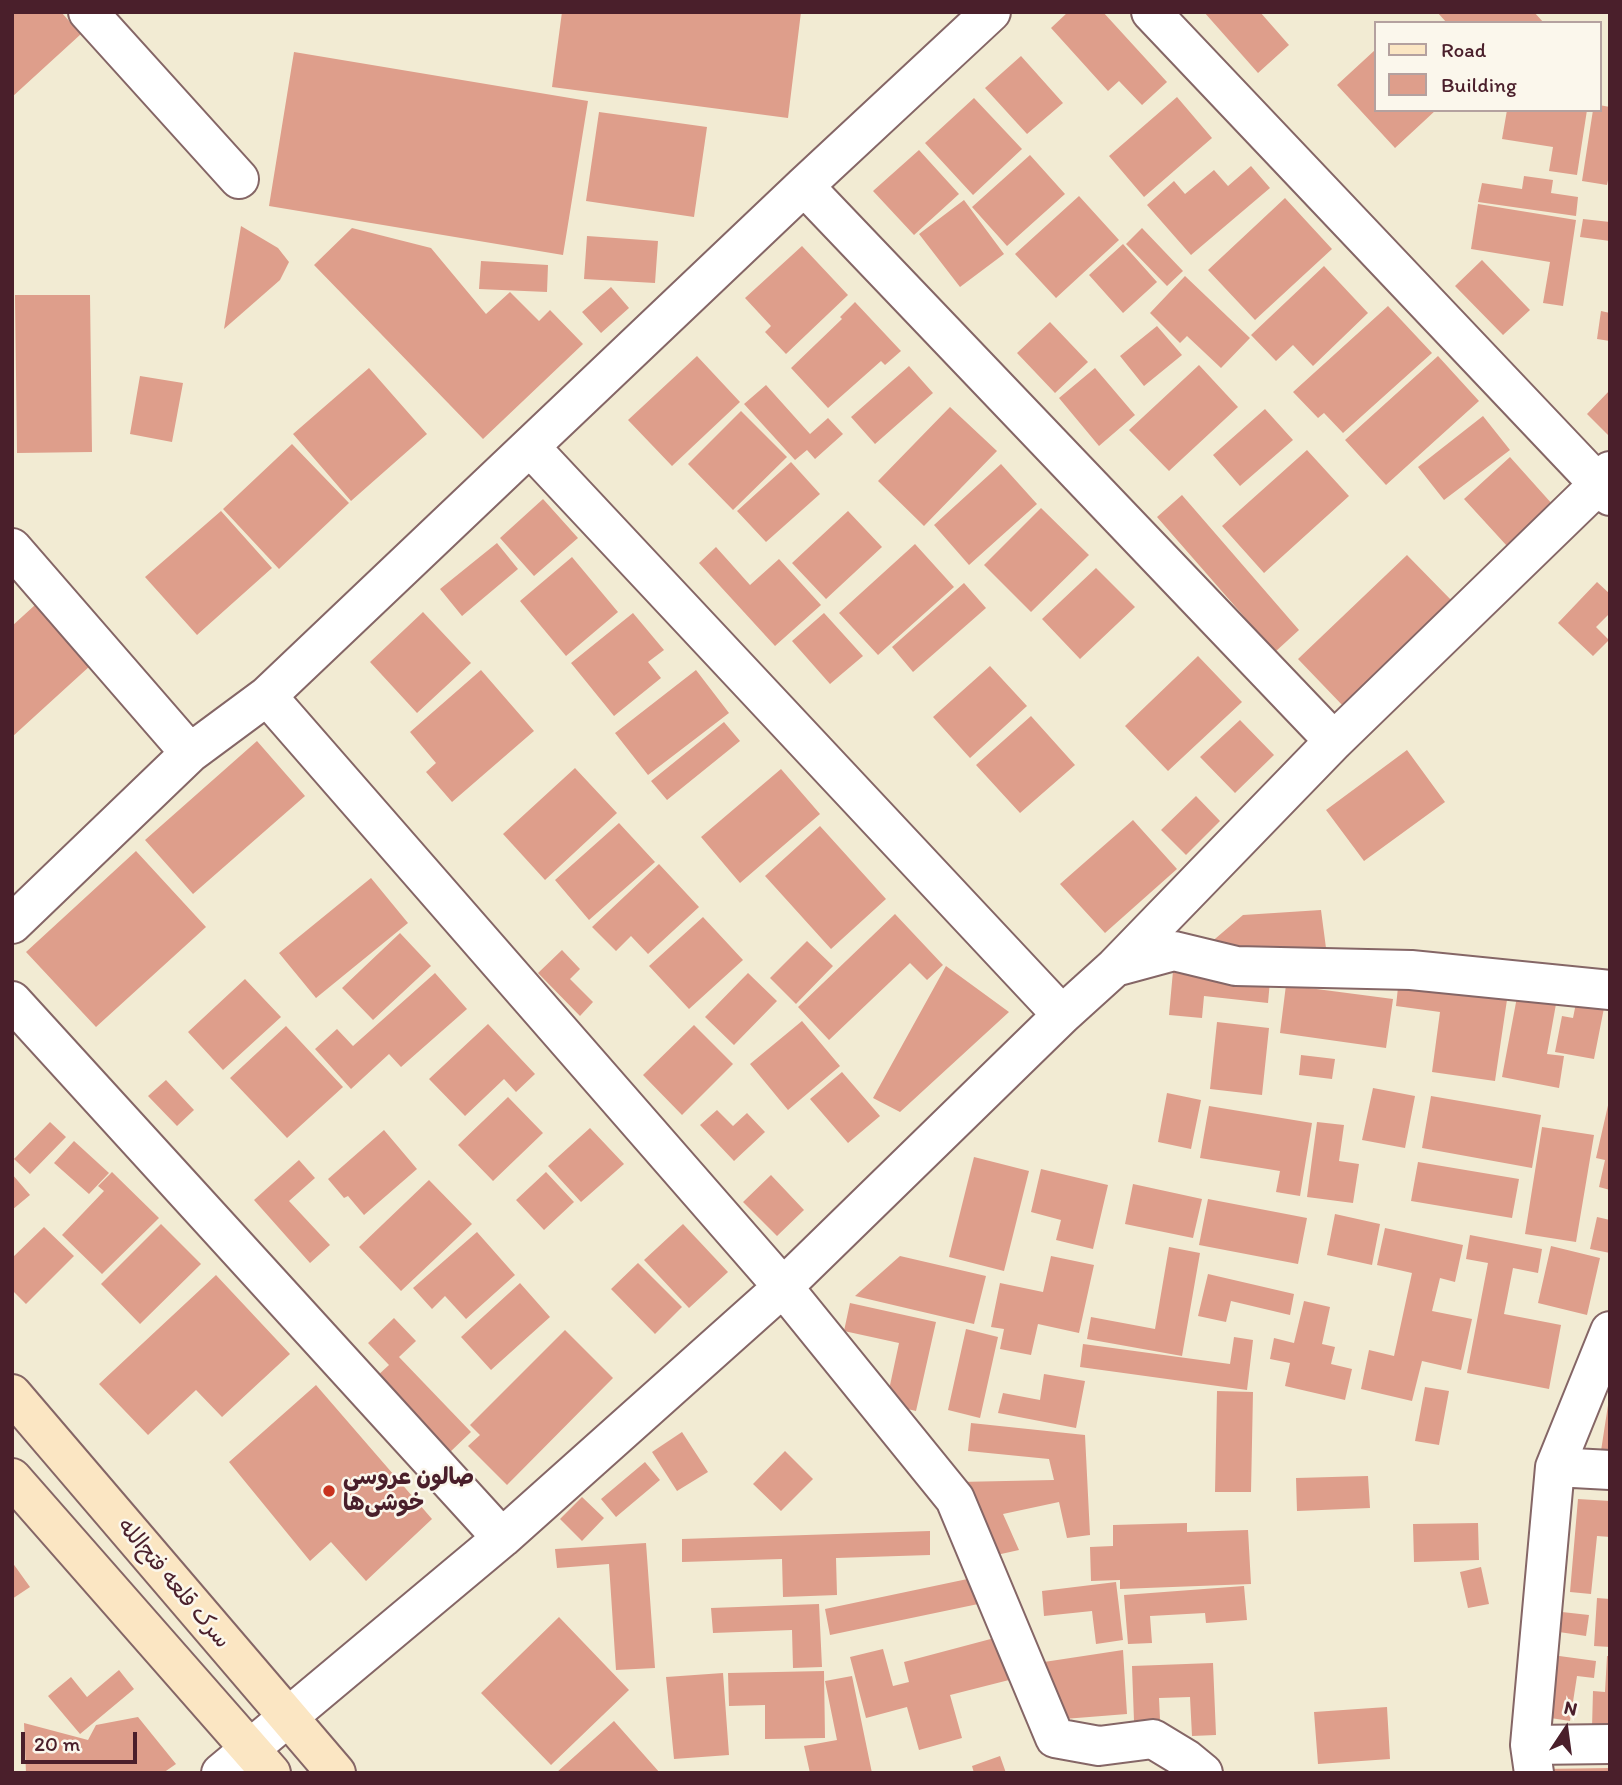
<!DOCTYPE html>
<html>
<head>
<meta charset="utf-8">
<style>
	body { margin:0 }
	#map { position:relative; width:1622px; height:1785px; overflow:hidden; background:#f2ebd3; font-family:Itim,sans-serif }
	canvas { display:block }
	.frame { position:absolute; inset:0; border:14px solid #4a1f2b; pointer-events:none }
	.legend { position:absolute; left:1374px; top:21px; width:228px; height:91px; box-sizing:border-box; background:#fbf7ec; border:2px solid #b4a19f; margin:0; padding:9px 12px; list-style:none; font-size:21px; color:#4a1f2b }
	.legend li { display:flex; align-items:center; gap:14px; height:35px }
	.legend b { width:35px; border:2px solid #b4a19f }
	.north { position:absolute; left:1531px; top:1694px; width:70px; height:70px; -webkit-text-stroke:5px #fbf7ec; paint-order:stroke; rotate:13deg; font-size:19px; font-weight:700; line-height:28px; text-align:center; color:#4a1f2b }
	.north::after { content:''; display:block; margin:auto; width:24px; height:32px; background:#4a1f2b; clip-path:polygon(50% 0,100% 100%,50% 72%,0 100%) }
	.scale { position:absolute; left:21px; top:1732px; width:116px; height:32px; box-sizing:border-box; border:4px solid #4a1f2b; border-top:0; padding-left:9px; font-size:21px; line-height:24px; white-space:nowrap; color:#4a1f2b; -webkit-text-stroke:5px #fbf7ec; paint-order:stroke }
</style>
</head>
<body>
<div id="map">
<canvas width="1622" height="1785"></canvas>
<div class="frame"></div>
<ul class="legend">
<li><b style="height:9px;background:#fbe6c3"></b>Road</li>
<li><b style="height:19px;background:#de9e8b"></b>Building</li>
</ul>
<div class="north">N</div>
<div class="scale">20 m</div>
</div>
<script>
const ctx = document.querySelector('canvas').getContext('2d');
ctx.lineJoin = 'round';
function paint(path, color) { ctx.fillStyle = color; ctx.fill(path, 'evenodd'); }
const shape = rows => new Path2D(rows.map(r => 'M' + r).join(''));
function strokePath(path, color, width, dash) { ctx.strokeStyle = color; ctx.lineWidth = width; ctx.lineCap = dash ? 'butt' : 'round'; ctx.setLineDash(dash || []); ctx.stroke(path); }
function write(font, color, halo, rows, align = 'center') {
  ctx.font = font + ' Itim,"Playpen Sans Arabic",sans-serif'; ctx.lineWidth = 5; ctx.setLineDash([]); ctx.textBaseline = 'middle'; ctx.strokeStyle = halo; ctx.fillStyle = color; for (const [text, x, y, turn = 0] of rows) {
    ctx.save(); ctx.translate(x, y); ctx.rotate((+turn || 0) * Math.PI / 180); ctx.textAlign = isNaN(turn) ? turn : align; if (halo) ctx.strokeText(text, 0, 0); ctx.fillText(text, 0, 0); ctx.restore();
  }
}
const building = shape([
	[12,12,61,12,81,34,12,97],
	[562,12,801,12,788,118,552,87],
	[1068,12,1103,12,1167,82,1142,105,1119,81,1108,91,1051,28],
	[1204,12,1260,12,1289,45,1258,73],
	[1437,12,1534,12,1544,23,1447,23],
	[1375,50,1375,110,1436,110,1395,148,1337,85],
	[294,52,588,101,563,255,269,206],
	[1021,56,1063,103,1027,134,985,88],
	[1177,97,1212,138,1144,197,1109,156],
	[974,98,1022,149,973,195,925,143],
	[1599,105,1610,107,1610,170,1607,185,1582,181,1593,110,1599,110],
	[1507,110,1587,110,1577,175,1549,171,1553,147,1502,139],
	[599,112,707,127,694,217,586,201],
	[919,150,959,194,914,235,873,191],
	[1030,155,1065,194,1007,246,972,207],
	[1251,166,1270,188,1191,255,1147,205,1174,181,1185,194,1214,170,1228,186],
	[1524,176,1553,180,1551,193,1578,197,1576,216,1478,202,1482,183,1522,189],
	[1079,196,1119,240,1056,298,1015,254],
	[1285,198,1332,249,1255,320,1208,270],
	[964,200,1004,254,960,287,919,234],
	[1478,204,1576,220,1563,306,1543,303,1550,262,1471,249],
	[1583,219,1610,222,1610,241,1580,237],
	[241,226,278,248,289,262,280,280,224,329],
	[352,228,431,248,486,314,510,292,539,321,550,310,583,344,483,439,314,265],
	[1142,228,1183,271,1167,286,1126,244],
	[587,236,658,241,655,283,584,279],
	[1123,244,1157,282,1123,313,1089,275],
	[802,246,848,295,786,354,765,332,771,326,745,298],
	[1482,260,1530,310,1503,335,1455,286],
	[481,261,548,265,547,292,479,289],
	[1324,266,1368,313,1313,366,1293,345,1276,361,1251,335],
	[1185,276,1250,338,1221,368,1187,336,1180,343,1150,313],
	[611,287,629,308,601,333,582,312],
	[15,295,90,295,92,452,17,453],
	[855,302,901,351,885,365,881,361,828,408,791,368,842,319,840,317],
	[1388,306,1432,353,1343,433,1324,413,1318,418,1293,392],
	[1601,311,1610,313,1610,341,1597,339],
	[1050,322,1088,362,1055,393,1017,353],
	[1157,326,1182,355,1144,386,1120,356],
	[697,356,740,402,672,466,628,420],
	[1438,356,1479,401,1386,485,1345,440],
	[1199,365,1238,407,1169,471,1129,430],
	[909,366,933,393,875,444,851,417],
	[369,368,427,434,351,501,293,434],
	[1095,368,1135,415,1099,446,1059,398],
	[140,376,183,383,172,442,130,434],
	[766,385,810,434,828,418,843,434,815,459,807,450,795,460,744,404],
	[1610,390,1610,437,1587,414],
	[950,407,997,451,924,526,878,481],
	[1265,409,1293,440,1240,486,1213,455],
	[741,411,787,457,733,510,688,464],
	[1483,416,1510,450,1444,500,1418,467],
	[292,444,349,503,279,569,223,509],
	[1307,450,1349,496,1264,573,1222,526],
	[1510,457,1553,505,1507,546,1464,499],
	[791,462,820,494,766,542,737,511],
	[1001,464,1037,504,969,565,934,525],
	[1182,495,1299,630,1275,652,1157,517],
	[543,499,578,538,534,576,500,538],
	[1041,508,1089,555,1031,612,984,565],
	[221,511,272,568,197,635,145,577],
	[848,511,882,547,826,599,792,563],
	[497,543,518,569,462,616,440,589],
	[915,544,954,587,878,655,839,613],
	[716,547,750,585,779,559,821,605,775,646,699,563],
	[1407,555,1454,603,1345,708,1298,659],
	[572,557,618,612,566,656,520,601],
	[1096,568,1135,607,1080,659,1042,619],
	[1597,582,1610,594,1610,613,1596,627,1609,640,1593,656,1558,623],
	[964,583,986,608,913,672,892,647],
	[46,595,102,655,12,737,12,626],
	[423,612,471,663,417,713,370,662],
	[633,613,664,650,648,662,661,678,614,716,571,663],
	[824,613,863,656,830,684,792,641],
	[1198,656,1242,702,1168,771,1125,726],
	[990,666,1027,706,970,758,933,717],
	[481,670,534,731,452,802,426,772,436,763,410,732],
	[696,670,729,713,648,775,615,733],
	[1031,716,1075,765,1020,813,976,765],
	[1240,720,1274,755,1235,793,1200,757],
	[724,722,740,741,667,800,651,781],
	[257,741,305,796,193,894,145,840],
	[1407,750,1445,802,1364,861,1326,810],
	[575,768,617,813,545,880,503,834],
	[781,769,820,814,740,883,701,837],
	[1196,796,1220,821,1186,855,1161,830],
	[1133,820,1177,869,1105,933,1060,884],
	[619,823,655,862,589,920,555,880],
	[820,826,886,899,831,949,765,876],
	[136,851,206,927,96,1027,26,952],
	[659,864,699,907,648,954,631,936,616,951,592,927],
	[371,878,408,923,316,998,279,953],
	[1321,910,1326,948,1223,957,1209,944,1243,915],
	[895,914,943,965,927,980,910,963,829,1040,798,1007],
	[703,917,743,960,689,1009,649,966],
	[400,933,431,966,373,1020,342,988],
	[807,941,833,966,796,1004,770,978],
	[562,950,580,969,570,979,593,1002,580,1016,538,973],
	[946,966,1009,1012,900,1112,873,1098],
	[1173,971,1270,981,1268,1003,1204,996,1202,1018,1169,1015],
	[435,973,467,1009,401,1067,389,1054,351,1089,315,1049,337,1029,353,1046],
	[748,973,777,1001,734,1045,705,1017],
	[1399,978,1508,993,1495,1081,1432,1072,1440,1012,1396,1006],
	[245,979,281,1017,223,1070,188,1032],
	[1286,985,1393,999,1386,1048,1280,1033],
	[1517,997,1556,1004,1547,1054,1564,1056,1559,1088,1502,1077],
	[1576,1003,1604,1008,1594,1059,1555,1052,1562,1016,1573,1018],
	[802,1021,840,1066,788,1110,750,1064],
	[1217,1022,1269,1028,1262,1095,1210,1089],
	[488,1024,535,1074,516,1092,504,1079,465,1116,429,1079],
	[694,1025,733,1064,682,1115,643,1075],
	[286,1026,343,1087,287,1138,230,1078],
	[1301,1055,1335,1059,1332,1079,1299,1075],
	[842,1072,880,1116,848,1143,810,1099],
	[166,1080,194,1110,177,1126,148,1096],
	[1373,1088,1415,1096,1405,1148,1362,1140],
	[1167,1093,1201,1100,1191,1149,1158,1142],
	[1431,1096,1541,1115,1532,1168,1422,1148],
	[508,1097,543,1133,493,1181,458,1145],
	[1609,1101,1610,1101,1610,1190,1599,1187,1605,1160,1596,1158],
	[1209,1106,1312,1123,1300,1196,1276,1192,1280,1171,1200,1158],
	[717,1110,733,1126,747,1113,765,1132,734,1161,700,1125],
	[50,1122,66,1137,30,1174,14,1159],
	[1317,1122,1344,1125,1339,1161,1359,1164,1353,1203,1307,1197],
	[1542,1127,1594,1135,1576,1242,1525,1234],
	[590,1128,624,1164,581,1202,548,1166],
	[384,1130,417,1169,364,1215,348,1196,344,1198,328,1179],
	[74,1141,109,1173,89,1194,54,1163],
	[974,1157,1029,1171,1004,1271,949,1257],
	[299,1160,315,1178,289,1201,330,1245,310,1263,254,1200],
	[1418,1162,1519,1179,1512,1218,1411,1201],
	[1041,1169,1108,1185,1093,1249,1056,1240,1061,1220,1031,1212],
	[112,1172,159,1218,102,1274,62,1235,104,1191,98,1186],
	[546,1172,574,1202,544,1230,516,1200],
	[12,1174,30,1195,12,1210],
	[771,1175,804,1210,777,1236,743,1202],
	[429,1180,472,1224,401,1291,359,1247],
	[1133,1184,1202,1199,1193,1238,1125,1224],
	[1208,1199,1307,1218,1298,1264,1199,1245],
	[1335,1214,1380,1224,1372,1265,1327,1255],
	[1597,1217,1610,1220,1610,1253,1590,1249],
	[161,1224,201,1264,140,1324,101,1284],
	[683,1224,728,1272,689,1308,644,1260],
	[44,1227,74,1256,26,1304,12,1290,12,1258],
	[1385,1228,1463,1245,1455,1282,1440,1278,1432,1311,1472,1319,1461,1370,1422,1361,1412,1401,1361,1389,1369,1350,1394,1356,1412,1273,1377,1265],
	[477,1232,515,1275,466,1319,445,1296,432,1309,413,1288],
	[1470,1235,1542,1249,1538,1273,1513,1268,1504,1314,1561,1325,1549,1389,1467,1373,1488,1263,1466,1259],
	[1551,1246,1600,1258,1587,1315,1538,1303],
	[1169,1247,1200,1253,1182,1356,1087,1339,1091,1317,1155,1329],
	[900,1256,986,1276,974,1324,855,1296],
	[1051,1256,1094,1265,1079,1333,1038,1324,1031,1355,1000,1349,1004,1329,991,1327,1000,1283,1043,1292],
	[638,1263,682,1307,655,1334,611,1289],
	[1208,1274,1294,1294,1290,1315,1231,1301,1226,1322,1198,1316],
	[216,1275,290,1354,222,1417,196,1390,148,1435,99,1384],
	[520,1283,550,1317,491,1370,461,1337],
	[1304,1301,1330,1307,1322,1344,1335,1347,1331,1364,1352,1369,1345,1400,1285,1386,1290,1363,1270,1359,1274,1338,1294,1343],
	[850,1303,936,1322,916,1411,886,1404,899,1343,844,1331],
	[394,1318,416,1341,399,1357,471,1432,449,1453,376,1377,389,1365,368,1343],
	[966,1329,998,1337,980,1418,948,1410],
	[565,1330,613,1378,507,1485,468,1446,480,1435,470,1425],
	[1234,1337,1253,1340,1247,1390,1080,1367,1083,1344,1230,1364],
	[1044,1374,1085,1381,1076,1428,998,1413,1003,1393,1040,1400],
	[316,1385,432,1519,366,1581,331,1542,310,1561,229,1462],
	[1425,1387,1449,1391,1439,1445,1415,1441],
	[1217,1391,1253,1392,1251,1492,1215,1492],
	[1608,1405,1610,1405,1610,1453,1601,1451],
	[971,1423,1085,1435,1090,1535,1067,1538,1059,1502,1003,1514,1019,1550,992,1556,958,1482,1054,1480,1049,1459,968,1451],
	[682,1432,708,1472,677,1491,652,1452],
	[785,1451,813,1479,781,1511,753,1484],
	[645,1462,660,1480,616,1517,601,1499],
	[1368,1476,1370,1508,1297,1511,1296,1478],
	[582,1497,604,1518,582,1541,560,1519],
	[1578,1499,1610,1501,1610,1537,1597,1536,1591,1594,1570,1592],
	[1187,1523,1187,1532,1248,1530,1251,1584,1120,1589,1120,1580,1091,1581,1090,1547,1113,1546,1113,1525],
	[1478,1523,1479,1560,1414,1562,1413,1524],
	[930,1531,930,1555,836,1558,837,1595,783,1597,782,1559,682,1562,682,1539],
	[646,1543,655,1668,616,1670,609,1564,557,1568,555,1549],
	[12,1562,30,1587,12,1599],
	[1481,1567,1489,1604,1468,1608,1460,1572],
	[977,1577,983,1603,830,1635,825,1609],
	[1116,1582,1123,1640,1096,1644,1092,1611,1044,1616,1042,1591],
	[1244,1586,1247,1620,1206,1623,1205,1613,1150,1616,1152,1643,1128,1644,1124,1595],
	[1597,1598,1610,1599,1610,1647,1594,1646],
	[819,1604,822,1667,793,1668,792,1630,713,1633,711,1608],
	[1562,1612,1589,1615,1586,1636,1559,1632],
	[559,1617,629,1690,551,1765,481,1693],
	[1002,1636,1013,1679,950,1695,962,1738,919,1750,907,1707,866,1718,850,1657,883,1649,893,1686,909,1682,904,1662],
	[1123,1650,1127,1714,1064,1719,1044,1662],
	[1552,1655,1596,1661,1594,1678,1577,1676,1570,1721,1544,1717],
	[1607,1656,1610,1656,1610,1729,1592,1728,1593,1691,1605,1692],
	[1213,1663,1216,1735,1192,1736,1190,1697,1159,1698,1160,1719,1134,1721,1132,1666],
	[119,1670,134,1689,80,1734,48,1696,71,1677,87,1697],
	[824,1671,825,1738,765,1739,765,1705,729,1706,728,1673],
	[723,1673,729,1755,674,1759,666,1677],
	[852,1676,872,1773,810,1773,804,1746,837,1740,825,1681],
	[1387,1707,1390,1759,1318,1764,1314,1712],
	[138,1717,176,1764,163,1773,26,1773,24,1723,88,1740,96,1725],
	[614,1721,660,1773,556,1773],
	[1000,1756,1006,1773,974,1773,972,1766],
	[1610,1768,1610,1773,1540,1773,1540,1769]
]);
const street = shape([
	[88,12,239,179],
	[1151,12,1610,496],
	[804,186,1334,741],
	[530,447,1062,1015],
	[12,548,190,753],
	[267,696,783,1287,955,1499,1055,1738,1099,1746,1153,1739,1186,1759,1203,1773],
	[12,924,190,753,267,696,804,186,991,12],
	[1115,967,1174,951,1236,966,1411,970,1610,990],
	[12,1001,502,1538],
	[1555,1467,1610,1470],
	[1530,1745,1555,1467,1610,1331],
	[221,1773,502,1538,783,1287,1062,1015,1115,967,1334,741,1598,485,1610,471],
	[1534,1773,1530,1745,1610,1744]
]);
const secondary = shape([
	[12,1394,336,1773],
	[12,1478,271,1773]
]);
const markers = [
	[329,1491,7,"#c8321e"]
];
const poiNames = [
	["صالون عروسی",343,1478],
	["خوشی‌ها",343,1504]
];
const streetNames = [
	["سرک قلعه فتح‌الله",173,1584,50]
];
paint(building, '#de9e8b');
strokePath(street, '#856666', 42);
strokePath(secondary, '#856666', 42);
strokePath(street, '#fff', 38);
strokePath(secondary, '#fbe6c3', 38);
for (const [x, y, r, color] of markers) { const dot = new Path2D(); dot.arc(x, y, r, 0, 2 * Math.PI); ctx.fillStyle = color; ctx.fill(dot); strokePath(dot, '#fbf7ec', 2.5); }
write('bold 23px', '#4a1f2b', '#fbf7ec', poiNames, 'left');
write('23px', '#4a1f2b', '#fbf7ec', streetNames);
</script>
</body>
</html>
